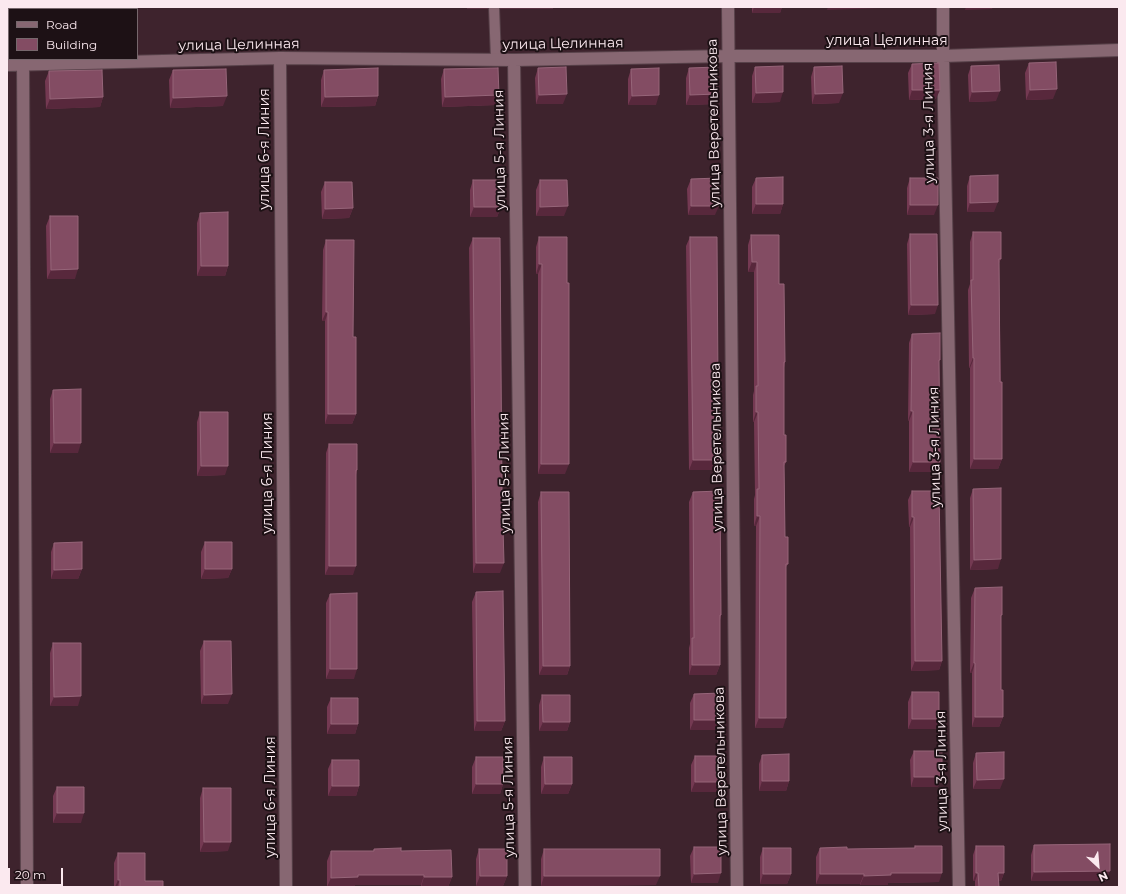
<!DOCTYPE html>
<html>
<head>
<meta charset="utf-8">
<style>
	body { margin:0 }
	#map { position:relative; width:1126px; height:894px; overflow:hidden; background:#3e232d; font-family:Montserrat,sans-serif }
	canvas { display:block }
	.frame { position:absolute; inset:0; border:8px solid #fbe9ef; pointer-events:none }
	.legend { position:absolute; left:8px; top:8px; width:130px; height:52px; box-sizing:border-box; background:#1d1115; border:1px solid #76676c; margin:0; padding:5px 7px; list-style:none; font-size:12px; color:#fbe9ef }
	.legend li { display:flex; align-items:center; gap:8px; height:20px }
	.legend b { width:20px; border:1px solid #76676c }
	.north { position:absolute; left:1078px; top:846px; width:40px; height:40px; -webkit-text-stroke:3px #1d1115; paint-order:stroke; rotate:154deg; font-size:11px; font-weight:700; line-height:16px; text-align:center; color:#fbe9ef }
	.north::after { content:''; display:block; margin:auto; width:14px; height:18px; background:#fbe9ef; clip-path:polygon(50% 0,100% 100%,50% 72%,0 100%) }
	.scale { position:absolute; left:8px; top:868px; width:55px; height:18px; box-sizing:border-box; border:2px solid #fbe9ef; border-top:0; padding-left:5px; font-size:12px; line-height:14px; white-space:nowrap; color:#fbe9ef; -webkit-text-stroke:3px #1d1115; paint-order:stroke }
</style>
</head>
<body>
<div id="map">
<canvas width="1126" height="894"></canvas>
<div class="frame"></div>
<ul class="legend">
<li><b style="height:5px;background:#876772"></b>Road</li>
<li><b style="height:11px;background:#834c63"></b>Building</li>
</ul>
<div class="north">N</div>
<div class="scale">20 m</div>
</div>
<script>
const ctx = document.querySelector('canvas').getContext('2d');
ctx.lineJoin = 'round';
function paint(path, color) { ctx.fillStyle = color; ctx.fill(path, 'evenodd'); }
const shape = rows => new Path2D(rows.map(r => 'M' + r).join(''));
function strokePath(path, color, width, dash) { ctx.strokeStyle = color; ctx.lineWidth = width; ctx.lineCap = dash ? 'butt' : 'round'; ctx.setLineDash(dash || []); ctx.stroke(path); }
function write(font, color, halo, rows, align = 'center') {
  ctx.font = font + ' Montserrat,sans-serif'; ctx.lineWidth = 4; ctx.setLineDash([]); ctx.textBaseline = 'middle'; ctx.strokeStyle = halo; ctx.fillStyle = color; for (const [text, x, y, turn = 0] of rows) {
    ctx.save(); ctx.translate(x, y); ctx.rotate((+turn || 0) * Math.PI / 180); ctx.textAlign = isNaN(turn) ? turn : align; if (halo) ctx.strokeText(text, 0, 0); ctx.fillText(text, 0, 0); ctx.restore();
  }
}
const green = shape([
	[467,7,553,7,553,9,467,9]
]);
const lane = shape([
	[494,7,496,59]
]);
const street = shape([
	[23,7,23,9],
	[728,7,737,887],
	[943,7,943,56,959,887],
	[280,58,286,887],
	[23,59,27,887],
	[514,60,525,887],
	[7,65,280,58,514,60,729,56,943,56,1119,50]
]);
const wall = shape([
	[752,7,782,7,780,13,752,13],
	[1029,63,1053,99,1026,100,1025,73],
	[912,64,936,99,909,100,908,73],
	[971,66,996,101,969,102,968,75],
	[755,67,780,102,752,103,752,76],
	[814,67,839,103,812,104,811,77],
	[538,68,563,104,536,104,535,78],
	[689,68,717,94,714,104,686,105,686,78],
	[444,69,495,105,442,107,441,79],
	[631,69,656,105,628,105,628,79],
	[173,70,223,106,170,108,169,80],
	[324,70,378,96,375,106,321,107,321,80],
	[49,71,103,97,100,107,46,109,45,81],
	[970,176,994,212,967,212,967,186],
	[756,178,783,204,780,214,752,214,752,187],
	[910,178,934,215,907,215,907,188],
	[691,179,715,215,688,215,687,189],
	[473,180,501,207,497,217,470,217,470,190],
	[540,180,564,216,536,216,536,190],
	[325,182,353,208,349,218,322,219,321,192],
	[200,213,228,266,225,276,197,276,197,223],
	[50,216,75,279,47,279,46,226],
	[973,232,999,265,1002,459,998,469,970,469,970,368,969,368,968,290,970,284,970,242],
	[910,234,935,314,908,315,907,244],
	[751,235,779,284,785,362,784,368,784,435,786,462,784,466,785,537,788,564,786,567,783,728,755,728,756,526,754,526,754,499,755,495,754,422,753,422,753,395,754,391,754,272,748,272,748,245],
	[539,237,565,474,538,474,538,274,536,274,536,247],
	[690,237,718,385,721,460,717,470,689,470,686,246],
	[473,238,502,492,500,573,473,573,469,248],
	[326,240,353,337,356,414,352,424,325,424,325,321,322,321,323,250],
	[912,334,939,363,940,462,937,472,909,472,909,421,908,421,909,343],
	[53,390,78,453,50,453,50,399],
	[200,412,225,475,197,476,197,422],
	[329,444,357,470,356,475,353,575,325,575,326,453],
	[973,489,998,569,970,570,970,498],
	[912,491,942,661,939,670,911,671,910,527,909,527,908,500],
	[541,492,570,666,567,675,539,675,538,502],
	[693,492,721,615,720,620,720,665,716,675,689,675,689,648,690,644,689,502],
	[205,542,232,569,228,578,201,579,201,552],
	[54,543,82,569,78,579,51,579,51,552],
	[975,588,1001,618,1001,690,1003,717,999,727,972,727,972,673,970,673,971,598],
	[476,592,505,721,501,731,474,731,472,602],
	[330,594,354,679,326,679,326,603],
	[204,641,228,704,201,704,200,651],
	[53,643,78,706,50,706,50,653],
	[912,692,936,729,908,729,908,702],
	[694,694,721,720,717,730,690,730,690,703],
	[542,695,570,722,567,731,539,731,539,705],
	[331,698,358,724,355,734,327,734,327,707],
	[914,751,938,787,911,787,910,760],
	[976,753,1000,789,973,789,973,763],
	[762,755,789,781,786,791,759,791,759,764],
	[695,756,722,782,719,792,691,792,691,765],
	[476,757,503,784,500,794,472,794,472,767],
	[544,757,572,784,568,794,541,794,541,767],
	[332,760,359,786,356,796,328,796,328,769],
	[57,787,81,823,53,823,53,796],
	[203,788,228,851,200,852,200,798],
	[1034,845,1106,881,1031,881,1031,855],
	[915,846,939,882,888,883,888,885,860,885,860,884,816,884,816,857,820,848,847,849,914,848],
	[976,846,1004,873,1001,881,999,881,999,887,975,887,975,881,973,881,973,855],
	[694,847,718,883,691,883,690,856],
	[763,848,791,874,787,884,760,884,760,857],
	[374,849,401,851,452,877,448,887,421,887,421,885,355,885,355,887,327,887,327,861,331,851,373,851],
	[479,849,507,876,503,886,476,886,476,859],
	[544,849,656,885,541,886,541,859],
	[118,853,145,881,163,887,114,887,114,863]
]);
const shadedWall = shape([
	[7,7,13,7,12,9,9,9,9,17,8,21,7,21],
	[754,7,782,7,780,13,752,13],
	[828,7,880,7,880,8,827,10],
	[966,7,993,7,992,9,965,10],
	[1057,89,1053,99,1026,100,1030,90],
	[912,90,940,90,936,99,909,100],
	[1000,91,996,101,969,102,972,92],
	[783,92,780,102,752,103,756,93],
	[843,93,839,103,812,104,815,94],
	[567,94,563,104,536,104,539,95],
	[717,94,714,104,686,105,690,95],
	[499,95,495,105,442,107,445,97],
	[659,95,656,105,628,105,632,96],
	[227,96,223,106,170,108,173,98],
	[378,96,375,106,321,107,325,97],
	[103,97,100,107,46,109,50,99],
	[998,202,994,212,967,212,970,203],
	[756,204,783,204,780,214,752,214],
	[910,205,938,205,934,215,907,215],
	[568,206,564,216,536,216,540,207],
	[691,206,719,206,715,215,688,215],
	[474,207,501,207,497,217,470,217],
	[353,208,349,218,322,219,325,209],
	[999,259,1001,259,997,268],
	[752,262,757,262,754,272,748,272],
	[539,264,542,264,538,274,536,274],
	[201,266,228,266,225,276,197,276],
	[78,269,75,279,47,279,51,270],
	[911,305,938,305,935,314,908,315],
	[326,312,328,312,325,321,322,321],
	[973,358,974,358,970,368,969,368],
	[911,411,913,411,909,421,908,421],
	[756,412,758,412,754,422,753,422],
	[328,414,356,414,352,424,325,424],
	[54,443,81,443,78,453,50,453],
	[974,459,1002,459,998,469,970,469],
	[693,460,721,460,717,470,689,470],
	[913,462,940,462,937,472,909,472],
	[541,464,569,464,565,474,538,474],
	[201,466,228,466,225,475,197,476],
	[757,516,760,516,756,526,754,526],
	[912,517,914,517,910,527,909,527],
	[1001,559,998,569,970,570,974,560],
	[476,563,504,563,500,573,473,573],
	[329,566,356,566,353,575,325,575],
	[82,569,78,579,51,579,54,570],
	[205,569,232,569,228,578,201,579],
	[915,661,942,661,939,670,911,671],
	[974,663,975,663,972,673,970,673],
	[692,665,720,665,716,675,689,675],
	[543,666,570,666,567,675,539,675],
	[330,669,357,669,354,679,326,679],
	[232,694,228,704,201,704,204,695],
	[81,696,78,706,50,706,54,697],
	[975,717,1003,717,999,727,972,727],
	[759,718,786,718,783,728,755,728],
	[912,719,939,719,936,729,908,729],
	[694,720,721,720,717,730,690,730],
	[477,721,505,721,501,731,474,731],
	[543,722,570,722,567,731,539,731],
	[331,724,358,724,355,734,327,734],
	[914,777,942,777,938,787,911,787],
	[1004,779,1000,789,973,789,977,780],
	[762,781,789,781,786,791,759,791],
	[695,782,722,782,719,792,691,792],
	[476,784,503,784,500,794,472,794],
	[545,784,572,784,568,794,541,794],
	[332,786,359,786,356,796,328,796],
	[57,813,84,813,81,823,53,823],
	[204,842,231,842,228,851,200,852],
	[1110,871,1106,881,1031,881,1034,872],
	[721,873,718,883,691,883,694,874],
	[891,873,942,873,939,882,888,883,888,885,860,885,864,876],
	[976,873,978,873,975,881,973,881],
	[998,873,1004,873,1001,881,995,881],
	[763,874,791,874,787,884,760,884],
	[820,874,864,874,860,884,816,884],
	[358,875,424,875,421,885,355,885,355,887,327,887,331,878],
	[480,876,507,876,503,886,476,886],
	[544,876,660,876,656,885,541,886],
	[424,877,452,877,448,887,421,887],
	[118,880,120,880,117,887,115,887]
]);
const building = shape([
	[1056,62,1057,89,1030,90,1029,63,1056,62],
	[939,63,940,90,912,90,912,64,939,63],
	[999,65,1000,91,972,92,971,66,999,65],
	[783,66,783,92,756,93,755,67,783,66],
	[842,66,843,93,815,94,814,67,842,66],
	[566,67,567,94,539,95,538,68,566,67],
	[717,67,717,94,690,95,689,68,717,67],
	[378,68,378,96,325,97,324,70,378,68],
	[498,68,499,95,445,97,444,69,498,68],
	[659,68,659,95,632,96,631,69,659,68],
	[226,69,227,96,173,98,173,70,226,69],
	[102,70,103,97,50,99,49,71,102,70],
	[998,175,998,202,970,203,970,176,998,175],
	[783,177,783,204,756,204,756,178,783,177],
	[718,178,719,206,691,206,691,179,718,178],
	[910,178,938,178,938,205,910,205,910,178],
	[473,180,501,180,501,207,474,207,473,180],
	[540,180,567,180,568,206,540,207,540,180],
	[325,182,352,182,353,208,325,209,325,182],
	[228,212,228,266,201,266,200,213,228,212],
	[50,216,78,216,78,269,51,270,50,216],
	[973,232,1001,232,1001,259,999,259,1000,382,1002,382,1002,459,974,459,974,358,973,358,971,280,973,280,973,232],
	[910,234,937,234,938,305,911,305,910,234],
	[751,235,779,235,779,284,784,284,785,362,784,362,784,435,786,435,786,462,784,462,785,537,788,537,788,564,786,564,786,718,759,718,760,516,757,516,757,489,759,489,758,412,756,412,756,386,758,386,757,262,752,262,751,235],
	[539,237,567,237,567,283,569,283,569,464,541,464,542,264,539,264,539,237],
	[690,237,717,237,718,385,720,385,721,460,693,460,690,237],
	[473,238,500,238,502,492,504,563,476,563,473,238],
	[326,240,354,240,353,337,356,337,356,414,328,414,328,312,326,312,326,240],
	[940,333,940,360,939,360,940,462,913,462,913,411,911,411,912,334,940,333],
	[81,389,81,443,54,443,53,390,81,389],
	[200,412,228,412,228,466,201,466,200,412],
	[329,444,357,444,357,470,356,470,356,566,329,566,329,444],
	[1001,488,1001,559,974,560,973,489,1001,488],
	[720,491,721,615,720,615,720,665,692,665,692,638,694,638,693,492,720,491],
	[912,491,939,491,942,661,915,661,914,517,912,517,912,491],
	[541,492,569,492,570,666,543,666,541,492],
	[82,542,82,569,54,570,54,543,82,542],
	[205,542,232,542,232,569,205,569,205,542],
	[1002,587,1002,615,1001,615,1001,690,1003,690,1003,717,975,717,975,663,974,663,975,588,1002,587],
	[503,591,505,721,477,721,476,592,503,591],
	[357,593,357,669,330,669,330,594,357,593],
	[204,641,231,641,232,694,204,695,204,641],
	[53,643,81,643,81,696,54,697,53,643],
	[912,692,939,692,939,719,912,719,912,692],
	[721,693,721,720,694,720,694,694,721,693],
	[542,695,570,695,570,722,543,722,542,695],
	[331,698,358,698,358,724,331,724,331,698],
	[914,751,942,751,942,777,914,777,914,751],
	[1004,752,1004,779,977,780,976,753,1004,752],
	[789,754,789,781,762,781,762,755,789,754],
	[695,756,722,756,722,782,695,782,695,756],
	[476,757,503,757,503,784,476,784,476,757],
	[544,757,572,757,572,784,545,784,544,757],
	[332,760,359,760,359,786,332,786,332,760],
	[57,787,84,787,84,813,57,813,57,787],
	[203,788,231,788,231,842,204,842,203,788],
	[1110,844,1110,871,1034,872,1034,845,1110,844],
	[915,846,942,846,942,873,891,873,891,875,864,876,864,874,820,874,820,848,847,847,847,849,915,848,915,846],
	[976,846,1004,846,1004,873,998,873,999,887,979,887,978,873,976,873,976,846],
	[694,847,721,847,721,873,694,874,694,847],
	[401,848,401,851,451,850,452,877,424,877,424,875,358,875,358,877,331,878,331,851,374,851,374,849,401,848],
	[763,848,791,848,791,874,763,874,763,848],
	[479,849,507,849,507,876,480,876,479,849],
	[544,849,660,849,660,876,544,876,544,849],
	[118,853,145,853,145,881,163,881,163,887,120,887,120,880,118,880,118,853]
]);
const streetNames = [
	["улица Целинная",887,41],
	["улица Целинная",563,44,-1],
	["улица Целинная",239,45,-1],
	["улица Веретельникова",714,123,-91],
	["улица 3-я Линия",929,123,-91],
	["улица 6-я Линия",265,149,-90],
	["улица 5-я Линия",500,150,-91],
	["улица Веретельникова",717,447,-91],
	["улица 3-я Линия",935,447,-91],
	["улица 6-я Линия",268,473,-90],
	["улица 5-я Линия",505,473,-91],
	["улица Веретельникова",721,771,-91],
	["улица 3-я Линия",942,771,-91],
	["улица 6-я Линия",271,797,-90],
	["улица 5-я Линия",509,797,-91]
];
paint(green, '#593040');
strokePath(lane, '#574149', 12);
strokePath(street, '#574149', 14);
strokePath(lane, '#876772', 10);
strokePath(street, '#876772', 12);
paint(wall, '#743952');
paint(shadedWall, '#58283c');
paint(building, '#834c63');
strokePath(building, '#966579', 1);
write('14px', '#fbe9ef', '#1d1115', streetNames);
</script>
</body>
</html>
